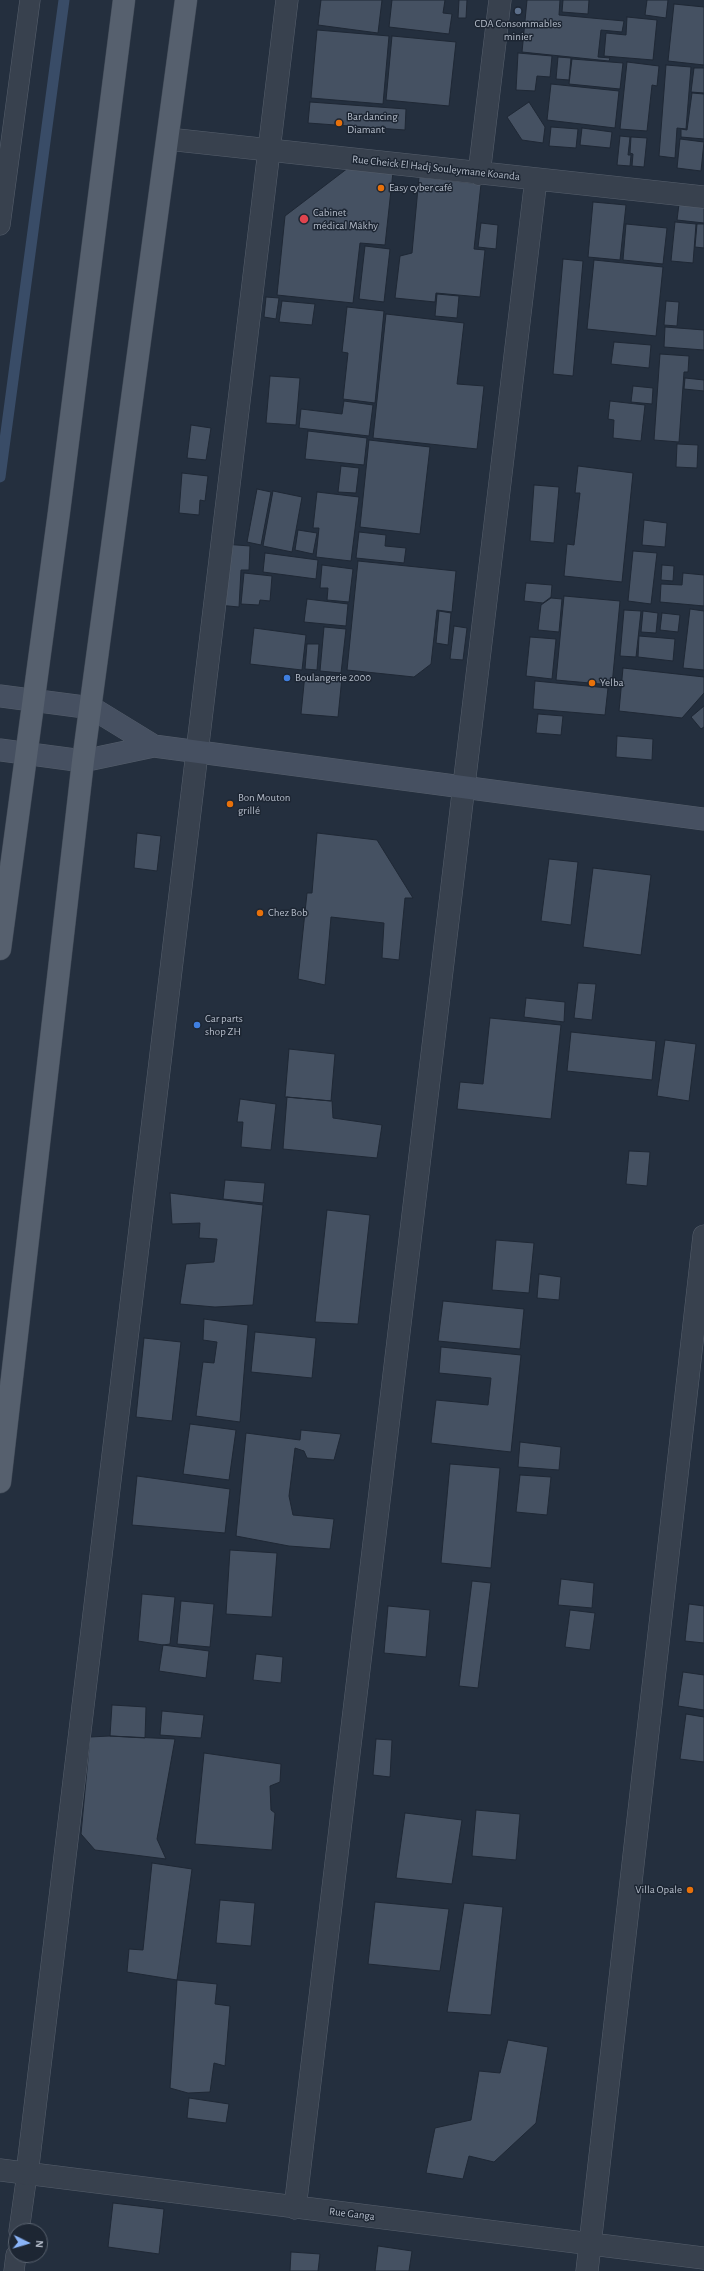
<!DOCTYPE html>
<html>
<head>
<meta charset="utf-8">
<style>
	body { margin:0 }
	#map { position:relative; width:704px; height:2271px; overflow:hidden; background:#242f3e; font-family:"Alegreya Sans",sans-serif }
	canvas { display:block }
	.north { position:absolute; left:8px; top:2223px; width:40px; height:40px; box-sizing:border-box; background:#1d2633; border:1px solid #59626f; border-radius:50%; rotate:95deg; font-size:11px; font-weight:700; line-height:16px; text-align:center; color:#b4bcc9 }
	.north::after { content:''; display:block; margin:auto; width:14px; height:18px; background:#8ab4f8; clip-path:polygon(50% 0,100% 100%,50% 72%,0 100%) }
</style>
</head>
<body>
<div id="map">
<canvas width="704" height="2271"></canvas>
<div class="north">N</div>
</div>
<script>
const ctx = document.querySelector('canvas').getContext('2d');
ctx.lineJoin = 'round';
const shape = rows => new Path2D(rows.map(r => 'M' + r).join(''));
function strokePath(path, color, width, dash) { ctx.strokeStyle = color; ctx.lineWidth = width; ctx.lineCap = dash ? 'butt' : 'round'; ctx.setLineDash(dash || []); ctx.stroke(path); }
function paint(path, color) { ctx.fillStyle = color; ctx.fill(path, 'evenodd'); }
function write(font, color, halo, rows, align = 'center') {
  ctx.font = font + ' "Alegreya Sans",sans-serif'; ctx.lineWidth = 3; ctx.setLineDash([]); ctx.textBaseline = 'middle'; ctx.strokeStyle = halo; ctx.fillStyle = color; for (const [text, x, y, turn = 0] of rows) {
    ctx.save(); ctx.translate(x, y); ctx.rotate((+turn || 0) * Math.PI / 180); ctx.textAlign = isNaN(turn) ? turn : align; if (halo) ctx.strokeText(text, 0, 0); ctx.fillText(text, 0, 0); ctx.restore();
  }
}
const stream = shape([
	[0,477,64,0]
]);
const building = shape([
	[321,0,382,0,378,33,318,25,321,0],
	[392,0,445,0,443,13,452,14,449,34,389,27,392,0],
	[459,0,467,0,466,18,458,18,459,0],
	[527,0,560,0,559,15,624,21,622,32,601,30,598,57,610,58,609,61,522,52,527,0],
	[563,0,589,0,588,14,562,12,563,0],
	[647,0,668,0,666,18,645,15,647,0],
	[674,4,704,7,704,65,668,61,674,4],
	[627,17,657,20,653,60,604,56,606,33,626,35,627,17],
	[317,30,389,36,383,104,311,98,317,30],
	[392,36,456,42,449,106,386,100,392,36],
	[518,53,552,56,550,77,537,76,535,91,516,90,518,53],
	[558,57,571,58,569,80,556,79,558,57],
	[572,59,623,63,620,89,569,84,572,59],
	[627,62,659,66,657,86,652,85,647,131,620,129,627,62],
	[666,65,691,67,686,129,677,128,675,158,659,156,666,65],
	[694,68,704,68,704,93,691,92,694,68],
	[551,84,619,91,615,128,547,120,551,84],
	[692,93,704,94,704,139,681,137,681,129,687,130,692,93],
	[310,102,406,109,405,130,308,123,310,102],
	[529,102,545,127,543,143,522,140,507,117,529,102],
	[551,127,578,129,576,148,549,146,551,127],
	[582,128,612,132,610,148,580,145,582,128],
	[620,136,630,137,628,155,631,155,630,166,617,165,620,136],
	[631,137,647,138,644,167,632,166,633,154,630,153,631,137],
	[680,139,704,142,701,171,677,168,680,139],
	[348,168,393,172,385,245,360,243,353,303,277,295,285,216,348,168],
	[419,177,481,184,474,249,485,250,480,297,436,293,435,302,395,298,400,256,412,253,419,177],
	[593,202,626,205,620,260,588,257,593,202],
	[679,204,704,207,704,223,677,220,679,204],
	[675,222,696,224,693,263,671,261,675,222],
	[481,223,498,225,496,249,478,247,481,223],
	[626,224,667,228,663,264,623,260,626,224],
	[697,224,704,224,704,248,695,247,697,224],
	[365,246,390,249,384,302,359,299,365,246],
	[563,259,583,261,573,376,553,374,563,259],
	[594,260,663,267,656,336,587,329,594,260],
	[437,294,459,296,457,318,435,316,437,294],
	[266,297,279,298,276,319,264,317,266,297],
	[282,301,315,304,312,325,279,322,282,301],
	[666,301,679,302,677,326,664,325,666,301],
	[347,307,384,311,375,403,343,399,348,353,342,352,347,307],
	[386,314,464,323,457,384,484,386,477,449,373,438,386,314],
	[665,327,704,330,704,350,664,347,665,327],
	[614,342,651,345,649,368,611,364,614,342],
	[660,354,689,356,688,372,684,372,679,442,654,440,660,354],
	[270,376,300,378,296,425,266,423,270,376],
	[685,378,704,380,704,391,684,389,685,378],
	[633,386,653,388,652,404,631,402,633,386],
	[344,401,373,405,369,436,299,428,301,409,342,414,344,401],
	[610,401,645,405,641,441,613,438,614,420,608,419,610,401],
	[191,425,211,428,206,460,187,458,191,425],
	[308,431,367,438,364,465,305,459,308,431],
	[369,440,430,447,420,534,360,527,369,440],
	[677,444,698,445,697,468,676,467,677,444],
	[341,466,359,468,356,493,338,492,341,466],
	[578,466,633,473,622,582,564,576,567,544,574,545,580,493,575,493,578,466],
	[182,473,208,476,205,501,200,500,199,515,179,513,182,473],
	[534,485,559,487,554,543,530,541,534,485],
	[257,489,271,492,261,545,247,542,257,489],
	[273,491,302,497,292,552,263,546,273,491],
	[317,492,359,497,351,561,316,557,319,528,313,528,317,492],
	[644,520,667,523,665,547,642,545,644,520],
	[298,530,317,533,313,554,295,550,298,530],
	[359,532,386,535,385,546,406,548,404,563,356,558,359,532],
	[223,544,250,546,249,570,241,570,239,607,218,605,223,544],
	[633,551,657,553,651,604,628,601,633,551],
	[265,553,318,560,316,579,263,572,265,553],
	[358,561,456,571,452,612,437,610,431,664,414,677,347,670,358,561],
	[322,565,353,569,349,602,327,600,328,588,320,588,322,565],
	[662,565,674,566,673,581,661,580,662,565],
	[244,573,272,576,270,601,260,600,259,605,241,604,244,573],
	[683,573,704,575,704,606,660,602,661,584,682,585,683,573],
	[526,583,552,585,551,597,543,603,524,601,526,583],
	[564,596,620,601,612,685,556,680,564,596],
	[551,598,562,599,559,632,538,630,541,605,551,598],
	[307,599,348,604,346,626,304,622,307,599],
	[690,609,704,611,704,670,683,668,690,609],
	[624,610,641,611,636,657,620,656,624,610],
	[439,611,451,613,448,645,436,643,439,611],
	[643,611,658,613,656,633,641,632,643,611],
	[662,613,680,615,678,632,660,630,662,613],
	[454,626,467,628,463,660,450,659,454,626],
	[324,627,346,629,341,673,320,671,324,627],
	[254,628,306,635,302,670,250,664,254,628],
	[639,636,675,639,673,661,638,657,639,636],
	[530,637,556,639,552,679,526,676,530,637],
	[307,644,319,644,317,670,305,669,307,644],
	[623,668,704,677,704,693,682,718,619,711,623,668],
	[305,674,342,677,338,717,301,714,305,674],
	[535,681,608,688,605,715,533,709,535,681],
	[704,706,704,727,701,729,691,717,704,706],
	[538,714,563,716,561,735,536,733,538,714],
	[617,736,653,739,652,760,616,757,617,736],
	[137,833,161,836,157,871,134,868,137,833],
	[317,833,377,840,413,898,405,898,399,960,382,958,384,923,331,917,325,985,298,979,307,893,312,893,317,833],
	[549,859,578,862,571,925,541,921,549,859],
	[593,868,651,875,641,955,583,947,593,868],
	[578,983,596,984,592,1020,574,1018,578,983],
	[526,998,565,1002,564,1022,524,1017,526,998],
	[490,1018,561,1025,551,1119,457,1109,460,1082,483,1084,490,1018],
	[571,1032,656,1041,652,1080,567,1071,571,1032],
	[665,1040,696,1044,689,1101,657,1096,665,1040],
	[289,1049,335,1054,331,1101,285,1097,289,1049],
	[287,1097,332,1101,333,1118,382,1125,377,1158,283,1149,287,1097],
	[240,1099,276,1104,271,1150,241,1147,243,1122,237,1122,240,1099],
	[629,1151,650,1152,647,1186,626,1184,629,1151],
	[225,1180,265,1183,263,1203,223,1199,225,1180],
	[170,1193,263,1205,253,1305,215,1307,180,1304,186,1264,214,1262,217,1239,199,1238,200,1223,172,1224,170,1193],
	[327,1210,370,1215,358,1324,315,1322,327,1210],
	[496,1240,534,1243,529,1293,492,1290,496,1240],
	[539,1274,561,1277,559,1300,537,1298,539,1274],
	[443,1301,524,1309,520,1349,438,1341,443,1301],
	[204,1319,248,1325,240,1422,196,1416,203,1362,214,1363,217,1342,203,1340,204,1319],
	[255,1332,316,1338,312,1378,251,1372,255,1332],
	[144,1338,181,1342,172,1421,136,1417,144,1338],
	[441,1347,521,1355,511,1452,431,1443,436,1400,488,1405,491,1378,439,1373,441,1347],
	[190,1424,236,1430,229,1480,183,1474,190,1424],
	[301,1430,341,1434,334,1460,307,1458,304,1451,295,1448,289,1496,293,1515,334,1519,330,1549,289,1546,236,1536,246,1433,300,1440,301,1430],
	[520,1442,561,1447,559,1470,518,1467,520,1442],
	[450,1464,500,1468,491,1568,441,1563,450,1464],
	[520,1475,551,1477,547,1515,516,1512,520,1475],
	[137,1476,230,1489,225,1533,132,1525,137,1476],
	[230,1550,277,1553,272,1617,226,1614,230,1550],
	[561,1579,594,1583,592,1608,558,1605,561,1579],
	[472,1581,491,1583,478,1688,459,1686,472,1581],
	[142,1594,175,1597,170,1644,163,1645,138,1641,142,1594],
	[181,1601,214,1604,210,1647,177,1644,181,1601],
	[689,1604,704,1606,704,1643,685,1641,689,1604],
	[388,1606,430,1610,426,1657,384,1653,388,1606],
	[570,1610,595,1613,590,1650,565,1647,570,1610],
	[163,1645,209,1651,206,1678,159,1671,163,1645],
	[256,1654,283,1657,281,1683,253,1680,256,1654],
	[683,1672,704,1675,704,1710,678,1706,683,1672],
	[112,1705,146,1707,145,1738,110,1736,112,1705],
	[162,1711,204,1715,201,1738,160,1735,162,1711],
	[686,1714,704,1717,704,1762,680,1759,686,1714],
	[110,1736,175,1739,157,1839,166,1859,95,1850,81,1834,90,1737,110,1736],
	[376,1739,392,1740,390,1777,373,1775,376,1739],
	[204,1753,281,1764,280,1782,270,1786,271,1810,275,1813,272,1850,195,1844,204,1753],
	[476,1810,520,1814,516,1860,472,1856,476,1810],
	[405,1813,462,1820,452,1884,396,1878,405,1813],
	[152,1863,192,1869,177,1980,127,1972,129,1949,143,1950,152,1863],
	[220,1900,255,1903,251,1946,216,1943,220,1900],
	[375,1902,449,1909,440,1971,368,1964,375,1902],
	[464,1903,503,1907,491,2015,447,2012,464,1903],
	[177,1980,217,1984,215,2004,230,2006,225,2066,214,2063,210,2092,188,2093,170,2088,177,1980],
	[508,2040,548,2047,536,2123,494,2162,469,2156,463,2179,426,2173,435,2128,471,2120,479,2071,500,2073,508,2040],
	[189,2098,229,2104,226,2123,187,2118,189,2098],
	[113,2203,164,2209,159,2254,108,2247,113,2203],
	[378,2246,412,2251,409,2271,375,2271,378,2246],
	[291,2252,320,2254,318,2271,290,2271,291,2252]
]);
const service = shape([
	[0,225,30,0],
	[19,2231,27,2174],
	[14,2271,16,2255]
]);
const minor = shape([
	[168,139,704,197],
	[479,174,500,0],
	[0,2170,704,2258],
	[27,2174,287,0],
	[295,2208,536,179],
	[587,2271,704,1236]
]);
const secondary = shape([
	[0,696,92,708,154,746],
	[0,750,83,761,154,746,704,819]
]);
const primary = shape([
	[0,949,59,512,124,0],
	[0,1482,83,761,186,0]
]);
const markers = [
	[518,11,4,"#5c6f8a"],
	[339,123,4,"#e8710a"],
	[381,188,4,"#e8710a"],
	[304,219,5,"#e0444e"],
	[287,678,4,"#3f7fe0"],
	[592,683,4,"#e8710a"],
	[230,804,4,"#e8710a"],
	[260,913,4,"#e8710a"],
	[197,1025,4,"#3f7fe0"],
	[690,1890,4,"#e8710a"]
];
const poiNames = [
	["CDA Consommables",518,24,"center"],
	["minier",518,37,"center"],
	["Bar dancing",347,117],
	["Diamant",347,130],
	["Easy cyber café",389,188],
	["Cabinet",313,213],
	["médical Mâkhy",313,226],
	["Boulangerie 2000",295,678],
	["Yelba",600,683],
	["Bon Mouton",238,798],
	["grillé",238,811],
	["Chez Bob",268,913],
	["Car parts",205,1019],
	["shop ZH",205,1032],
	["Villa Opale",682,1890,"right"]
];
const streetNames = [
	["Rue Cheick El Hadj Souleymane Koanda",436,168,6],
	["Rue Ganga",352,2214,7]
];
strokePath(stream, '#394c67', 11);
paint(building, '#455162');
strokePath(building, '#1f2835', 1);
strokePath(service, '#565f6c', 21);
strokePath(minor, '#565f6c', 23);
strokePath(secondary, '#565f6c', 23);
strokePath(primary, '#414a57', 23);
strokePath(service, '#38414e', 20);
strokePath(minor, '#38414e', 22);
strokePath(secondary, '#465061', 22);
strokePath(primary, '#56606e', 22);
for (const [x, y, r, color] of markers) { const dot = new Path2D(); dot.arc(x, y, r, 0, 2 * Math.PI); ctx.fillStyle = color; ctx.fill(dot); strokePath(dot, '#1d2633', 1.5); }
write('11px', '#b4bcc9', '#1d2633', poiNames, 'left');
write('11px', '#b4bcc9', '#1d2633', streetNames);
</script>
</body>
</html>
